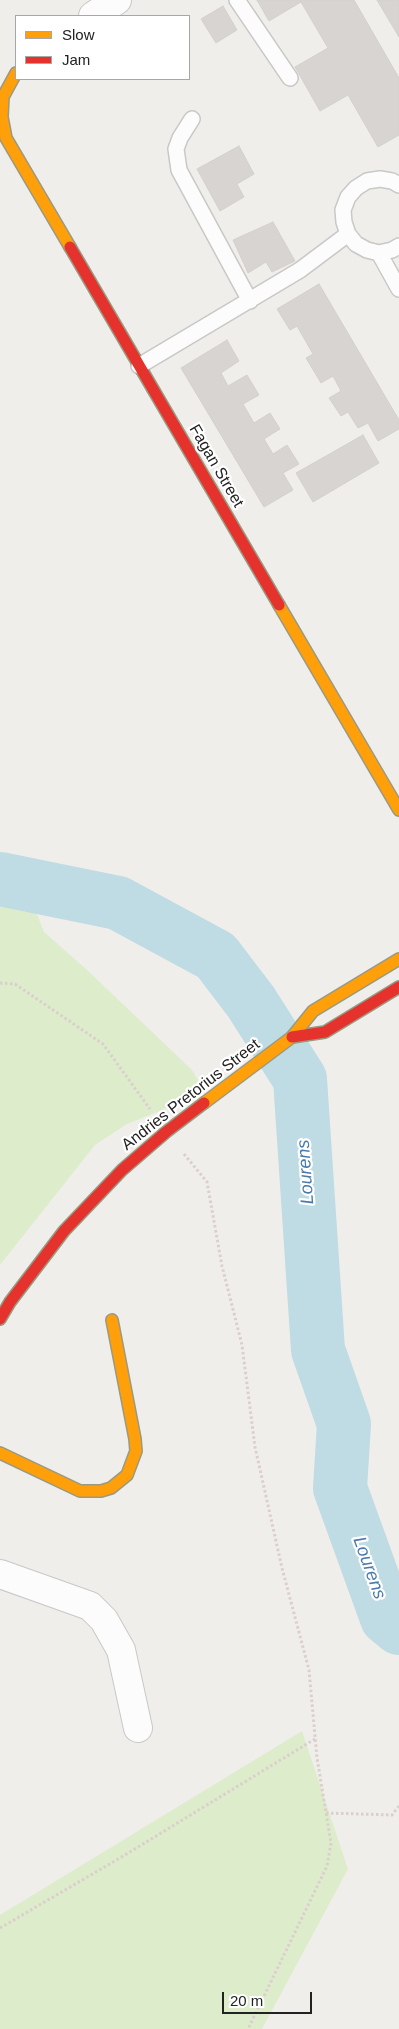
<!DOCTYPE html>
<html>
<head>
<meta charset="utf-8">
<style>
	body { margin:0 }
	#map { position:relative; width:399px; height:2029px; overflow:hidden; background:#f0eeeb; font-family:Helvetica,sans-serif }
	canvas { display:block }
	.legend { position:absolute; left:15px; top:15px; width:175px; height:65px; box-sizing:border-box; background:#fff; border:1px solid #a7a7a7; margin:0; padding:6px 9px; list-style:none; font-size:15px; color:#222 }
	.legend li { display:flex; align-items:center; gap:10px; height:25px }
	.legend b { width:25px; border:1px solid #a7a7a7 }
	.scale { position:absolute; left:222px; top:1992px; width:90px; height:22px; box-sizing:border-box; border:2px solid #222; border-top:0; padding-left:6px; font-size:15px; line-height:18px; white-space:nowrap; color:#222; -webkit-text-stroke:4px #fff; paint-order:stroke }
</style>
</head>
<body>
<div id="map">
<canvas width="399" height="2029"></canvas>
<ul class="legend">
<li><b style="height:6px;background:#ff9f0a"></b>Slow</li>
<li><b style="height:6px;background:#e5322d"></b>Jam</li>
</ul>
<div class="scale">20 m</div>
</div>
<script>
const ctx = document.querySelector('canvas').getContext('2d');
ctx.lineJoin = 'round';
function paint(path, color) { ctx.fillStyle = color; ctx.fill(path, 'evenodd'); }
const shape = rows => new Path2D(rows.map(r => 'M' + r).join(''));
function strokePath(path, color, width, dash) { ctx.strokeStyle = color; ctx.lineWidth = width; ctx.lineCap = dash ? 'butt' : 'round'; ctx.setLineDash(dash || []); ctx.stroke(path); }
function write(font, color, halo, rows, align = 'center') {
  ctx.font = font + ' Helvetica,sans-serif'; ctx.lineWidth = 4.5; ctx.setLineDash([]); ctx.textBaseline = 'middle'; ctx.strokeStyle = halo; ctx.fillStyle = color; for (const [text, x, y, turn = 0] of rows) {
    ctx.save(); ctx.translate(x, y); ctx.rotate((+turn || 0) * Math.PI / 180); ctx.textAlign = isNaN(turn) ? turn : align; if (halo) ctx.strokeText(text, 0, 0); ctx.fillText(text, 0, 0); ctx.restore();
  }
}
const grass = shape([
	[0,905,34,907,44,932,86,969,192,1070,205,1093,127,1124,95,1145,0,1265],
	[302,1731,348,1869,262,2029,0,2029,0,1915]
]);
const river = shape([
	[0,879,118,903,216,956,251,1002,300,1079,318,1350,344,1424,340,1488,387,1618,399,1628]
]);
const building = shape([
	[257,0,354,0,399,78,399,135,378,147,348,95,320,111,295,67,328,48,301,2,269,21,257,0],
	[377,0,399,0,399,37,377,0],
	[223,6,237,30,216,43,201,19,223,6],
	[239,146,254,174,237,184,244,197,220,211,197,169,239,146],
	[273,222,295,261,272,272,266,262,248,273,233,240,273,222],
	[319,284,399,420,399,429,378,441,368,423,358,428,348,412,341,416,329,398,341,391,333,376,321,383,306,358,313,354,297,326,290,330,277,309,319,284],
	[227,340,239,361,221,373,228,386,247,375,259,395,243,404,254,423,270,413,280,429,264,439,273,454,287,445,299,464,283,473,293,490,264,507,181,368,227,340],
	[363,435,379,463,313,502,296,473,363,435]
]);
const path = shape([
	[0,983,15,984,103,1044,150,1109],
	[184,1154,207,1182,222,1266,242,1345,255,1447,282,1568,309,1670,317,1758,331,1843,327,1866,248,2029],
	[326,1813,392,1815,399,1806],
	[0,1928,125,1855,315,1739]
]);
const lane = shape([
	[237,0,290,78],
	[192,119,180,138,176,149,179,170,250,301],
	[399,185,392,181,380,179,367,181,356,188,348,197,343,210,344,222,348,234,356,244,367,250,379,253,392,250,399,246],
	[379,253,399,289],
	[139,366,300,270,348,234]
]);
const street = shape([
	[93,16,117,0],
	[0,1574,90,1606,104,1620,121,1650,138,1728]
]);
const slow = shape([
	[16,73,3,97,2,117,6,138,70,247],
	[279,605,399,810],
	[204,1103,292,1037,313,1011,399,959],
	[0,1453,80,1491,101,1491,111,1488,127,1475,136,1451,135,1439,112,1320]
]);
const jam = shape([
	[70,247,279,605],
	[292,1037,325,1032,399,987],
	[0,1319,10,1302,64,1231,122,1170,166,1132,204,1103]
]);
const streetNames = [
	["Fagan Street",216,466,60],
	["Andries Pretorius Street",191,1095,-38]
];
const waterNames = [
	["Lourens",306,1172,-94],
	["Lourens",369,1568,70]
];
paint(grass, '#ddeccb');
strokePath(river, '#bfdbe3', 54);
paint(building, '#d7d4d2');
strokePath(building, '#d3d0cc', 1);
strokePath(lane, '#c9c8c7', 18);
strokePath(street, '#c9c8c7', 30);
strokePath(slow, '#999a82', 14);
strokePath(jam, '#999a82', 14);
strokePath(path, '#dccecd', 3, [2.5, 2.5]);
strokePath(lane, '#fdfcfc', 15);
strokePath(street, '#fdfcfc', 28);
strokePath(slow, '#ff9f0a', 11);
strokePath(jam, '#e5322d', 11);
write('16px', '#222', '#fff', streetNames);
write('italic 18px', '#4a7aab', '#fff', waterNames);
</script>
</body>
</html>
